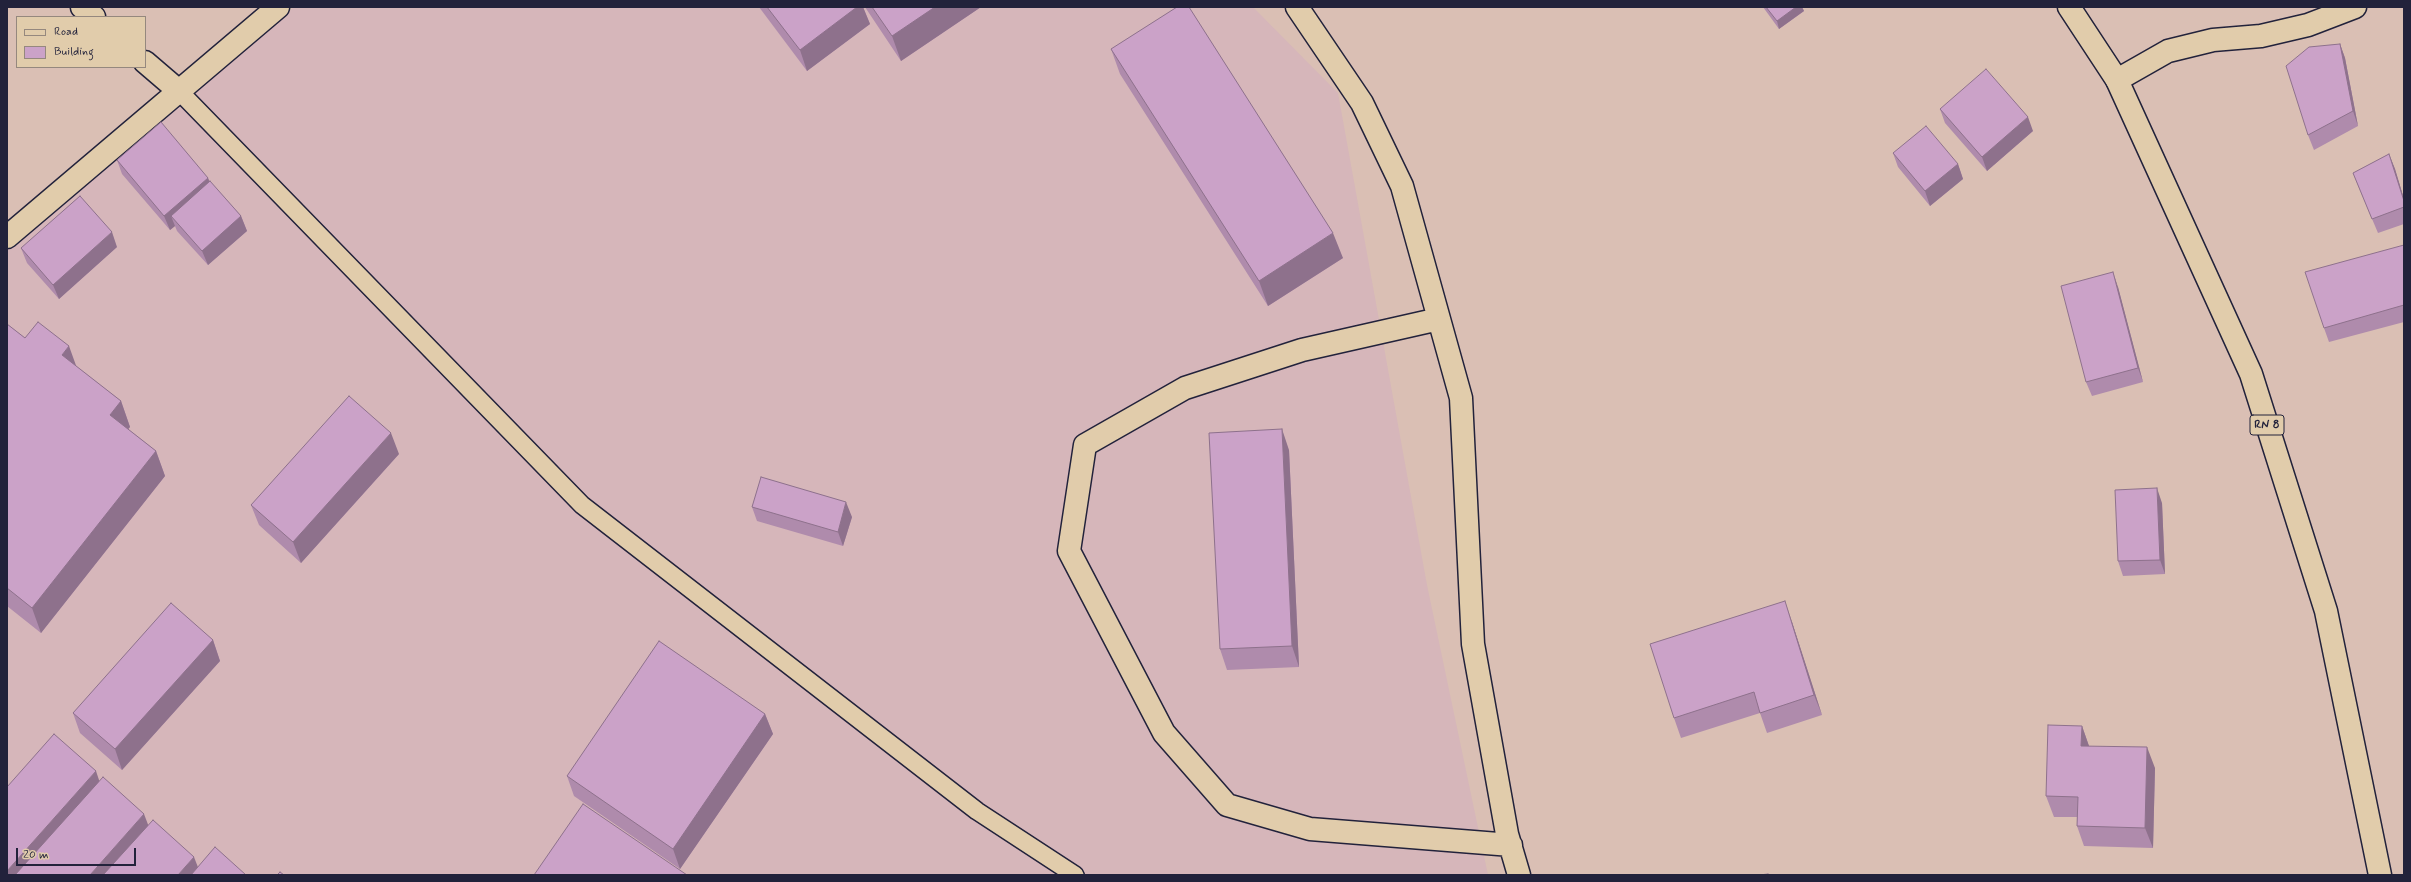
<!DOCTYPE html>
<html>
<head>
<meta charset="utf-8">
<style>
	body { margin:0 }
	#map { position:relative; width:2411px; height:882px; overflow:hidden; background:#dabfb4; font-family:Mynerve,sans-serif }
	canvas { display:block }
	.frame { position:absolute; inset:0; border:8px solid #22223b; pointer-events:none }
	.legend { position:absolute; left:16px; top:16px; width:130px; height:52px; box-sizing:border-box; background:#e1ccab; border:1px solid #95887e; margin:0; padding:5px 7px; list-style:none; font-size:12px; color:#22223b }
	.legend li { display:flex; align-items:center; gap:8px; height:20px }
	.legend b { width:20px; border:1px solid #95887e }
	.scale { position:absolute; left:16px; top:848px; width:120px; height:18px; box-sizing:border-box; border:2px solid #22223b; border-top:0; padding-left:5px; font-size:12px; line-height:14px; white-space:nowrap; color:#22223b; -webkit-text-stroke:3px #e1ccab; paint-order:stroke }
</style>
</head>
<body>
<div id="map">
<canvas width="2411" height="882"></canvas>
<div class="frame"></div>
<ul class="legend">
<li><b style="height:5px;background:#e1ccab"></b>Road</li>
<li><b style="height:11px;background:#cba2c8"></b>Building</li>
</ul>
<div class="scale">20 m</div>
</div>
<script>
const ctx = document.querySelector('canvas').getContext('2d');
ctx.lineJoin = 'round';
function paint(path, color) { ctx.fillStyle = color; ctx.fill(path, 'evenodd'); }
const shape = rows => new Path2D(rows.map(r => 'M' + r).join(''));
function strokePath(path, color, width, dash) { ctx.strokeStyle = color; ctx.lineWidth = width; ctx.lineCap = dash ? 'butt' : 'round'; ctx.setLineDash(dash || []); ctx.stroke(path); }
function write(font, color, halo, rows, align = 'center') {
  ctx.font = font + ' Mynerve,sans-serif'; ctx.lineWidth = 3; ctx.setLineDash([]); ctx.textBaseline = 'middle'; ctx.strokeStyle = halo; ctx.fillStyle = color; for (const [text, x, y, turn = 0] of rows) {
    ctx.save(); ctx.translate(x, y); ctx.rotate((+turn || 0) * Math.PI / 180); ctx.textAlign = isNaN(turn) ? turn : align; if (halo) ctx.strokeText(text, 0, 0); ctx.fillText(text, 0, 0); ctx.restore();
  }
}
const built = shape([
	[294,7,1253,7,1338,93,1427,585,1488,875,7,875,7,245]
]);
const service = shape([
	[180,92,582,505,977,811,1075,875]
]);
const minor = shape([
	[82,7,94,17],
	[1297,7,1362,103,1402,186,1461,398,1473,644,1507,834,1519,875],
	[145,62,180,92],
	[2117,80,2168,51,2213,40,2261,36,2308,25,2355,7],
	[7,237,278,7],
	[1439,319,1302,350,1185,388,1085,445,1069,551,1164,733,1227,805,1310,829,1511,845]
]);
const primary = shape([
	[2069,7,2117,80,2251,374,2326,611,2380,875]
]);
const wall = shape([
	[759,7,863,7,870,24,807,71],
	[865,7,981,7,901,61],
	[1763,7,1802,7,1804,11,1779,29],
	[2340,44,2345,58,2358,126,2314,150,2308,135],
	[1111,49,1343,258,1268,306,1120,74],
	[1940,109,2033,131,1987,171,1945,123],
	[1893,153,1958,164,1963,179,1930,206,1898,167],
	[2389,154,2395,169,2404,199,2404,224,2378,233,2359,188,2353,173],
	[117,160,208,178,210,182,241,216,247,231,208,265,177,231,175,226,170,230,122,174],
	[2404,245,2404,322,2329,342,2324,328],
	[117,247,59,299,27,263,21,248],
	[2118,287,2143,382,2092,396,2086,382],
	[7,324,25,338,77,367,121,401,130,427,128,429,156,451,165,476,41,633,7,606],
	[1289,450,1299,667,1227,670,1220,649],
	[399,454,301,563,259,525,251,505],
	[2162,503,2165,574,2123,576,2118,561],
	[752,507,852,517,843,546,757,521],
	[1792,622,1822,715,1767,733,1760,713,1681,738,1674,718],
	[213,640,220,661,122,770,80,733,73,713],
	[765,714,773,734,680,869,574,796,567,776],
	[2082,726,2089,746,2155,768,2153,848,2084,846,2077,826,2077,817,2054,817,2046,796]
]);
const shadedWall = shape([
	[857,7,863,7,870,24,807,71,800,50],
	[935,7,981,7,901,61,892,36],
	[1796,7,1802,7,1804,11,1779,29,1777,21],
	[2340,44,2345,58,2358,126,2353,111],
	[2028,117,2033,131,1987,171,1982,157],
	[2389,154,2395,169,2404,199,2404,201],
	[1958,164,1963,179,1930,206,1925,191],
	[208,178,213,192,171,216,175,226,170,230,164,216],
	[241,216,247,231,208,265,202,251],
	[112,232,117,247,59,299,53,285],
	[1333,233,1343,258,1268,306,1259,281],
	[2113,272,2118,287,2143,382,2138,368],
	[69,346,78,371,62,355],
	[121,401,130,427,119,440,110,415],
	[1282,429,1289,450,1299,667,1292,646],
	[391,433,399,454,301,563,293,542],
	[156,451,165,476,41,633,32,608],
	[2157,488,2162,503,2165,574,2160,560],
	[846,502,852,517,843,546,838,532],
	[1785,601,1792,622,1822,715,1814,695],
	[213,640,220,661,122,770,115,749],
	[765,714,773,734,680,869,673,849],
	[2082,726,2089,746,2081,746],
	[2147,747,2155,768,2153,848,2145,828],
	[96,771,103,792,29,875,7,875,7,871],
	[144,814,152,835,116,875,90,875],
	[194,857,201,875,178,875]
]);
const building = shape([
	[767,7,857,7,800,50,767,7],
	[872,7,935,7,892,36,872,7],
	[1177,7,1189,7,1333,233,1259,281,1111,49,1177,7],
	[1766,7,1796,7,1777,21,1766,7],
	[2340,44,2353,111,2308,135,2286,66,2309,47,2340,44],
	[1986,69,2028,117,1982,157,1940,109,1986,69],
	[161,122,208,178,164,216,117,160,161,122],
	[1926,126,1958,164,1925,191,1893,153,1926,126],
	[2389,154,2404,201,2404,207,2372,219,2353,173,2389,154],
	[210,181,241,216,202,251,171,216,210,181],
	[80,196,112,232,53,285,21,248,80,196],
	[2404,245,2404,305,2324,328,2305,272,2404,245],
	[2113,272,2138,368,2086,382,2061,286,2113,272],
	[38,322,69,346,62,355,121,401,110,415,156,451,32,608,7,588,7,324,25,338,38,322],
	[349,396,391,433,293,542,251,505,349,396],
	[1282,429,1292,646,1220,649,1209,433,1282,429],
	[761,477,846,502,838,532,752,507,761,477],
	[2157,488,2160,560,2118,561,2115,490,2157,488],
	[1785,601,1814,695,1760,713,1754,692,1674,718,1650,644,1785,601],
	[171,603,213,640,115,749,73,713,171,603],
	[659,641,765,714,673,849,567,776,659,641],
	[2048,725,2082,726,2081,746,2147,747,2145,828,2077,826,2078,797,2046,796,2048,725],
	[54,734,96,771,7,871,7,787,54,734],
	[103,777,144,814,90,875,15,875,103,777],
	[583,804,687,875,534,875,583,804],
	[153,820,194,857,178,875,103,875,153,820],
	[215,847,246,875,191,875,215,847],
	[280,872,284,875,277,875,280,872],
	[1768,874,1768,875,1759,875,1768,874]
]);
const shields = [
	[2267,425,34]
];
const shieldNames = [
	["RN 8",2267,425]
];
paint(built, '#d6b6ba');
strokePath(service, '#22223b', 20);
strokePath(minor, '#22223b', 25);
strokePath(primary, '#22223b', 25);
strokePath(service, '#e1ccab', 17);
strokePath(minor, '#e1ccab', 22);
strokePath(primary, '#e1ccab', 22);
paint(wall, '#af8bac');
paint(shadedWall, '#8e718c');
paint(building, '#cba2c8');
strokePath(building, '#8e718c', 1);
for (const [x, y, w] of shields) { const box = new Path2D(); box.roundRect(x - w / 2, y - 10, w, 20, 3); ctx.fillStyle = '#e1ccab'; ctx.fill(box); strokePath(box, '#22223b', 1); }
write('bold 12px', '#22223b', null, shieldNames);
</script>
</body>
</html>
